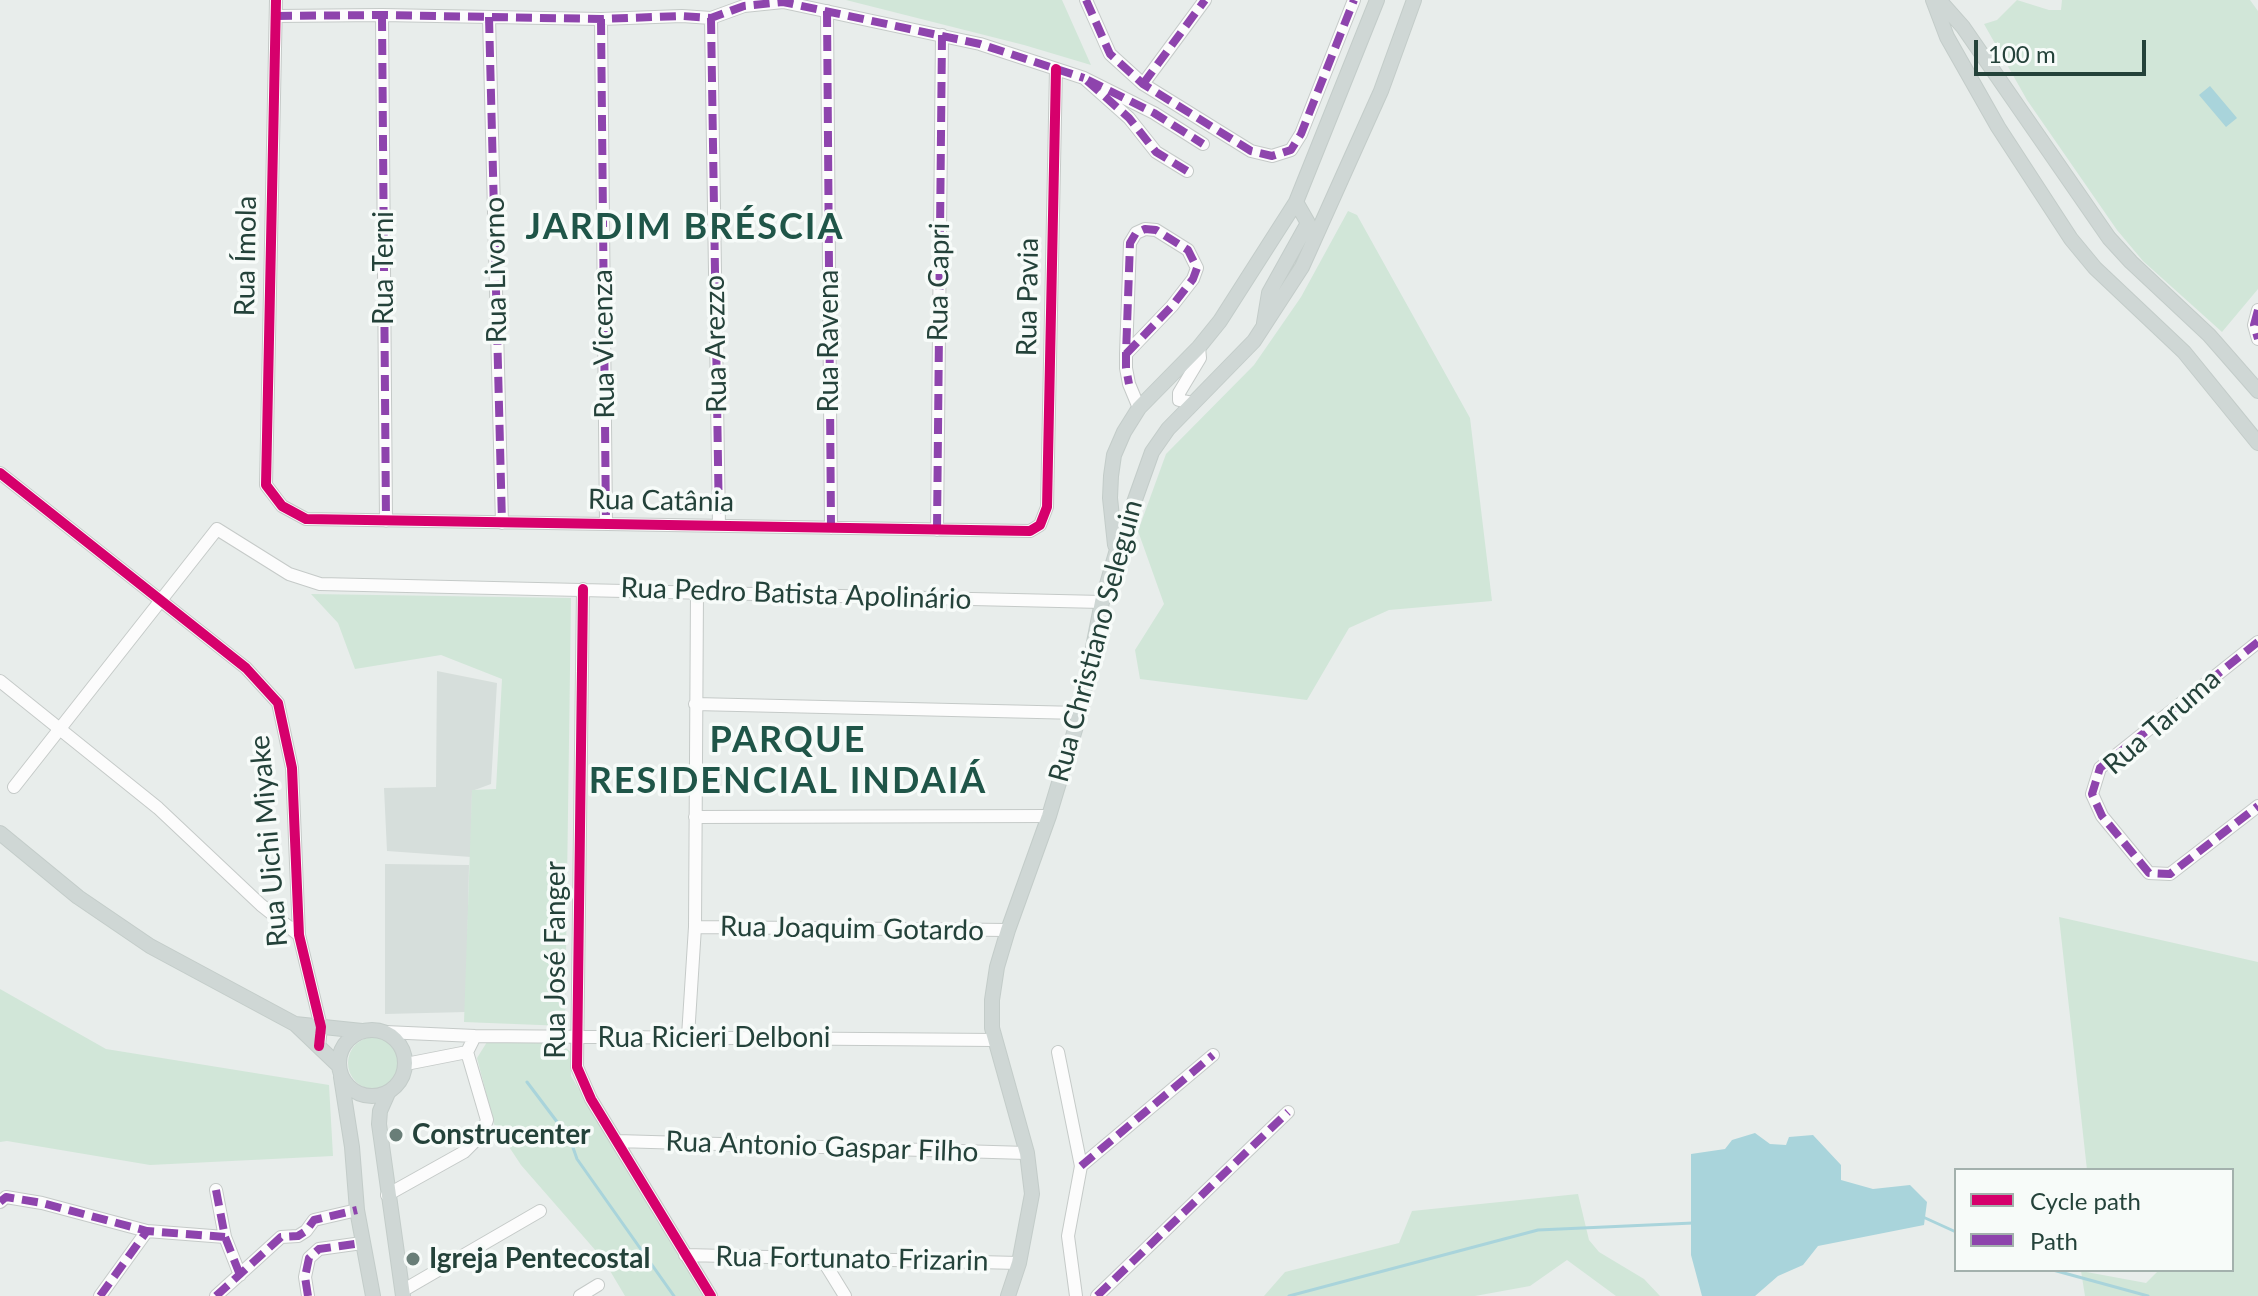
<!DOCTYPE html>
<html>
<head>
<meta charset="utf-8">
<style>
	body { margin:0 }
	#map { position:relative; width:2258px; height:1296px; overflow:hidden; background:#e8edeb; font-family:Lato,sans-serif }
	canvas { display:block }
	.legend { position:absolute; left:1954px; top:1168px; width:280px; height:104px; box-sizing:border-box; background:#f7fbf9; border:2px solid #a3b1ad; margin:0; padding:10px 14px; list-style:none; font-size:24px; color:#24423a }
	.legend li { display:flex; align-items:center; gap:16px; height:40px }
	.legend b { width:40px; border:2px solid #a3b1ad }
	.scale { position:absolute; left:1974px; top:40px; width:172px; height:36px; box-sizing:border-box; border:4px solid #24423a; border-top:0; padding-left:10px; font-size:24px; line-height:28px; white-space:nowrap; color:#24423a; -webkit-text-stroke:6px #f7fbf9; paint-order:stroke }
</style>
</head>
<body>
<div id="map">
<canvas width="2258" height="1296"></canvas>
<ul class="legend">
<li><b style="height:10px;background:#d6006c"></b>Cycle path</li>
<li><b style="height:10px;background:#8e44ad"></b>Path</li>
</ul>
<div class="scale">100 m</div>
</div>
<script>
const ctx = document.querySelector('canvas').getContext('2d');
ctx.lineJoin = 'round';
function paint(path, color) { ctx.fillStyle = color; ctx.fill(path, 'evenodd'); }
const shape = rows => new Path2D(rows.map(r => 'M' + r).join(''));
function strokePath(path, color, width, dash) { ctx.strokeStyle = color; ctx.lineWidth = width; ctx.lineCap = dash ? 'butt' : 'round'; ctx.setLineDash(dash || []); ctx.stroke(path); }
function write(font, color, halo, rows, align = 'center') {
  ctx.font = font + ' Lato,sans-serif'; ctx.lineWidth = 7; ctx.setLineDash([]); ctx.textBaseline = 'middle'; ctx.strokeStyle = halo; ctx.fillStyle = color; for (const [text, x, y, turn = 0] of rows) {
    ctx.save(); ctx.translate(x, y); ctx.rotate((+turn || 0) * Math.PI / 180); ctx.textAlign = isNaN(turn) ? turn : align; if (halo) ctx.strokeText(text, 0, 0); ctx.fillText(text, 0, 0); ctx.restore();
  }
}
const built = shape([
	[437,671,497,683,491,784,472,791,471,857,387,851,384,788,436,787],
	[385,864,469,865,466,1012,385,1014]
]);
const green = shape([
	[846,0,1062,0,1091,65,1024,45],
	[2017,0,2049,10,2061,10,2062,0,2250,0,2258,11,2258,289,2222,332,2143,261,2117,230,2027,100,1984,24,1997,20],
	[1348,211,1357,215,1470,418,1492,601,1389,610,1349,628,1307,700,1140,679,1135,650,1164,604,1138,531,1166,454,1254,365,1301,297],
	[311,594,571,598,565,1026,464,1022,472,790,496,789,502,679,441,655,355,669,338,623],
	[2059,917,2258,962,2258,1296,2085,1296,2081,1271,2146,1283,2159,1270,2232,1270,2232,1170,2087,1170],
	[0,989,106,1049,329,1085,333,1156,150,1165,7,1141,0,1142],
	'348 1063a26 26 0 1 1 52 0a26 26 0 1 1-52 0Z',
	[487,1042,559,1043,571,1052,571,1076,707,1296,625,1296,603,1259,521,1165,494,1124,477,1058],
	[1578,1194,1589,1240,1599,1252,1644,1279,1660,1296,1616,1296,1567,1260,1530,1286,1475,1296,1264,1296,1285,1272,1399,1243,1412,1211]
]);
const water = shape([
	[2210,86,2237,118,2226,127,2199,95],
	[1755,1133,1770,1144,1786,1145,1789,1137,1813,1135,1841,1165,1841,1180,1873,1189,1910,1185,1927,1202,1924,1225,1818,1246,1803,1265,1778,1276,1755,1296,1702,1296,1691,1255,1691,1154,1725,1149,1732,1140]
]);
const stream = shape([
	[527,1082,570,1139,577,1159,674,1296],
	[1923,1217,1956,1232],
	[2053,1270,2148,1296],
	[1289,1296,1538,1230,1693,1223]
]);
const minor = shape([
	[276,0,266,485,282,506,306,519,1030,531,1040,525,1047,507,1056,69],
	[1086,0,1110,54,1143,84,1251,151,1272,156,1291,150,1301,134,1354,0],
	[827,11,831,528],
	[382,15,386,521],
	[276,16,382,15,601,19,682,16,711,18,744,6,783,2,980,44,1084,78],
	[489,17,502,523],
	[711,18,719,526],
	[601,19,606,524],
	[1143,84,1205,0],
	[1187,171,1156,152,1129,118,1084,78,1154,113,1203,144],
	[2258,310,2254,325,2258,339],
	[1126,354,1172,306,1193,279,1197,268,1188,250,1156,230,1145,229,1136,233,1130,243,1126,354,1126,368,1129,384,1139,408],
	[1193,403,1179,400,1179,393,1200,358,1199,347],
	[0,473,246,668,278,703,292,768,299,935,321,1027,319,1046],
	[937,530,942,35],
	[583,589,577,1067,591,1099,711,1296],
	[2258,642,2100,768,2092,794,2102,816,2149,873,2170,874,2258,806],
	[0,681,158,808,261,905,299,935],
	[695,704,1080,713],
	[14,787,217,529,289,574,320,584,1102,602],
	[695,817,1049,816],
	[695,927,1008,930],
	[385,1032,475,1036,995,1040],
	[688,1036,695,927,697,592],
	[1058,1052,1081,1166,1068,1236,1076,1296],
	[406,1064,467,1052],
	[617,1141,1027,1153],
	[1081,1166,1213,1055],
	[216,1190,225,1237,240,1275],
	[387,1195,464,1152,482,1134,487,1120,467,1052,475,1036],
	[0,1202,6,1197,42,1203,147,1231,225,1237],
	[685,1255,1019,1263],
	[821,1257,845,1296],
	[402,1291,540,1211],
	[100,1296,147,1231],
	[216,1296,281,1237,298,1236,306,1231,314,1220,357,1210],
	[308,1296,305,1277,309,1258,319,1249,362,1243],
	[580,1296,598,1285],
	[1097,1296,1288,1112]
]);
const major = shape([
	[1933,0,1947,37,1998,127,2071,239,2095,268,2184,352,2258,443],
	[1939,0,1963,27,2109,238,2131,262,2209,335,2258,391],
	[1264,323,1269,293,1308,223,1296,202],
	[1115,545,1110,498,1111,476,1114,455,1124,432,1139,408,1199,347,1220,321,1296,202,1377,0],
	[0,833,78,897,150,946,295,1024,339,1066],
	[295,1024,362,1031],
	'339 1063a33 33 0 1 1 66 0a33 33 0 1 1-66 0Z',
	[341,1077,352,1147,357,1210,373,1296],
	[388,1093,380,1111,379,1124,403,1296],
	[1008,1296,1019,1263,1032,1194,1027,1153,992,1028,992,1000,997,967,1008,930,1049,816,1080,713,1102,602,1116,553,1152,452,1168,429,1254,341,1302,267,1381,91,1414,0]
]);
const quiet = shape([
	[1086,0,1110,54,1143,84,1251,151,1272,156,1291,150,1301,134,1354,0],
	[827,11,831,528],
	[382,15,386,521],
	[276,16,382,15,601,19,682,16,711,18,744,6,783,2,980,44,1084,78],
	[489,17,502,523],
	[711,18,719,526],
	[601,19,606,524],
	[1143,84,1205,0],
	[1187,171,1156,152,1129,118,1084,78,1154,113,1203,144],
	[2258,310,2254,325,2258,339],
	[1126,354,1172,306,1193,279,1197,268,1188,250,1156,230,1145,229,1136,233,1130,243,1126,354,1126,368,1129,384],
	[937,530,942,35],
	[2258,642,2100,768,2092,794,2102,816,2149,873,2170,874,2258,806],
	[1081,1166,1213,1055],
	[216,1190,225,1237,240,1275],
	[0,1202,6,1197,42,1203,147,1231,225,1237],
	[100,1296,147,1231],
	[216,1296,281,1237,298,1236,306,1231,314,1220,357,1210],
	[308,1296,305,1277,309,1258,319,1249,362,1243],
	[1097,1296,1288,1112]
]);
const cycleway = shape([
	[276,0,266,485,282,506,306,519,1030,531,1040,525,1047,507,1056,69],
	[0,473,246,668,278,703,292,768,299,935,321,1027,319,1046],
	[583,589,577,1067,591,1099,711,1296]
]);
const markers = [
	[396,1135,8,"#697e78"],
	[413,1259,8,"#697e78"]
];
const streetNames = [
	["Rua Ímola",246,256,-89],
	["Rua Terni",384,268,-90],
	["Rua Livorno",496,270,-91],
	["Rua Capri",939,282,-89],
	["Rua Pavia",1028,297,-89],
	["Rua Ravena",829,341,-90],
	["Rua Vicenza",604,344,-91],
	["Rua Arezzo",716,344,-91],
	["Rua Catânia",661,501,1],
	["Rua Pedro Batista Apolinário",796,594,2],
	["Rua Christiano Seleguin",1096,641,-75],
	["Rua Taruma",2162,722,-41],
	["Rua Uichi Miyake",269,841,-95],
	["Rua Joaquim Gotardo",852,929,1],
	["Rua José Fanger",556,960,-90],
	["Rua Ricieri Delboni",714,1038],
	["Rua Antonio Gaspar Filho",822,1147,2],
	["Rua Fortunato Frizarin",852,1259,1]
];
const poiNames = [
	["Construcenter",412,1135],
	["Igreja Pentecostal",429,1259]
];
const districtNames = [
	["JARDIM BRÉSCIA",685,227],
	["PARQUE",788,740],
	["RESIDENCIAL INDAIÁ",788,781]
];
paint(built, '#d6dedb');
paint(green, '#d1e6d8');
paint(water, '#a9d4db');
strokePath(stream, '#a9d4db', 3);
strokePath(minor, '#c5cac8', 14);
strokePath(major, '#c3ccc9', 16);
strokePath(minor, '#fcfcfc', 12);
strokePath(major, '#cfd7d5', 14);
strokePath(quiet, '#8e44ad', 8, [16, 8]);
strokePath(cycleway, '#d6006c', 10);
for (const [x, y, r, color] of markers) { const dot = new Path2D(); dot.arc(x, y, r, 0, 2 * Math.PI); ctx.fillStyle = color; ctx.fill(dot); strokePath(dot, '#f7fbf9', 3); }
write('28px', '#24423a', '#f7fbf9', streetNames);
write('bold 28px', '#24423a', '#f7fbf9', poiNames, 'left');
ctx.letterSpacing = '2px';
write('bold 36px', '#1f5548', '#f7fbf9', districtNames);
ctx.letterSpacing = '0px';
</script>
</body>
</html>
